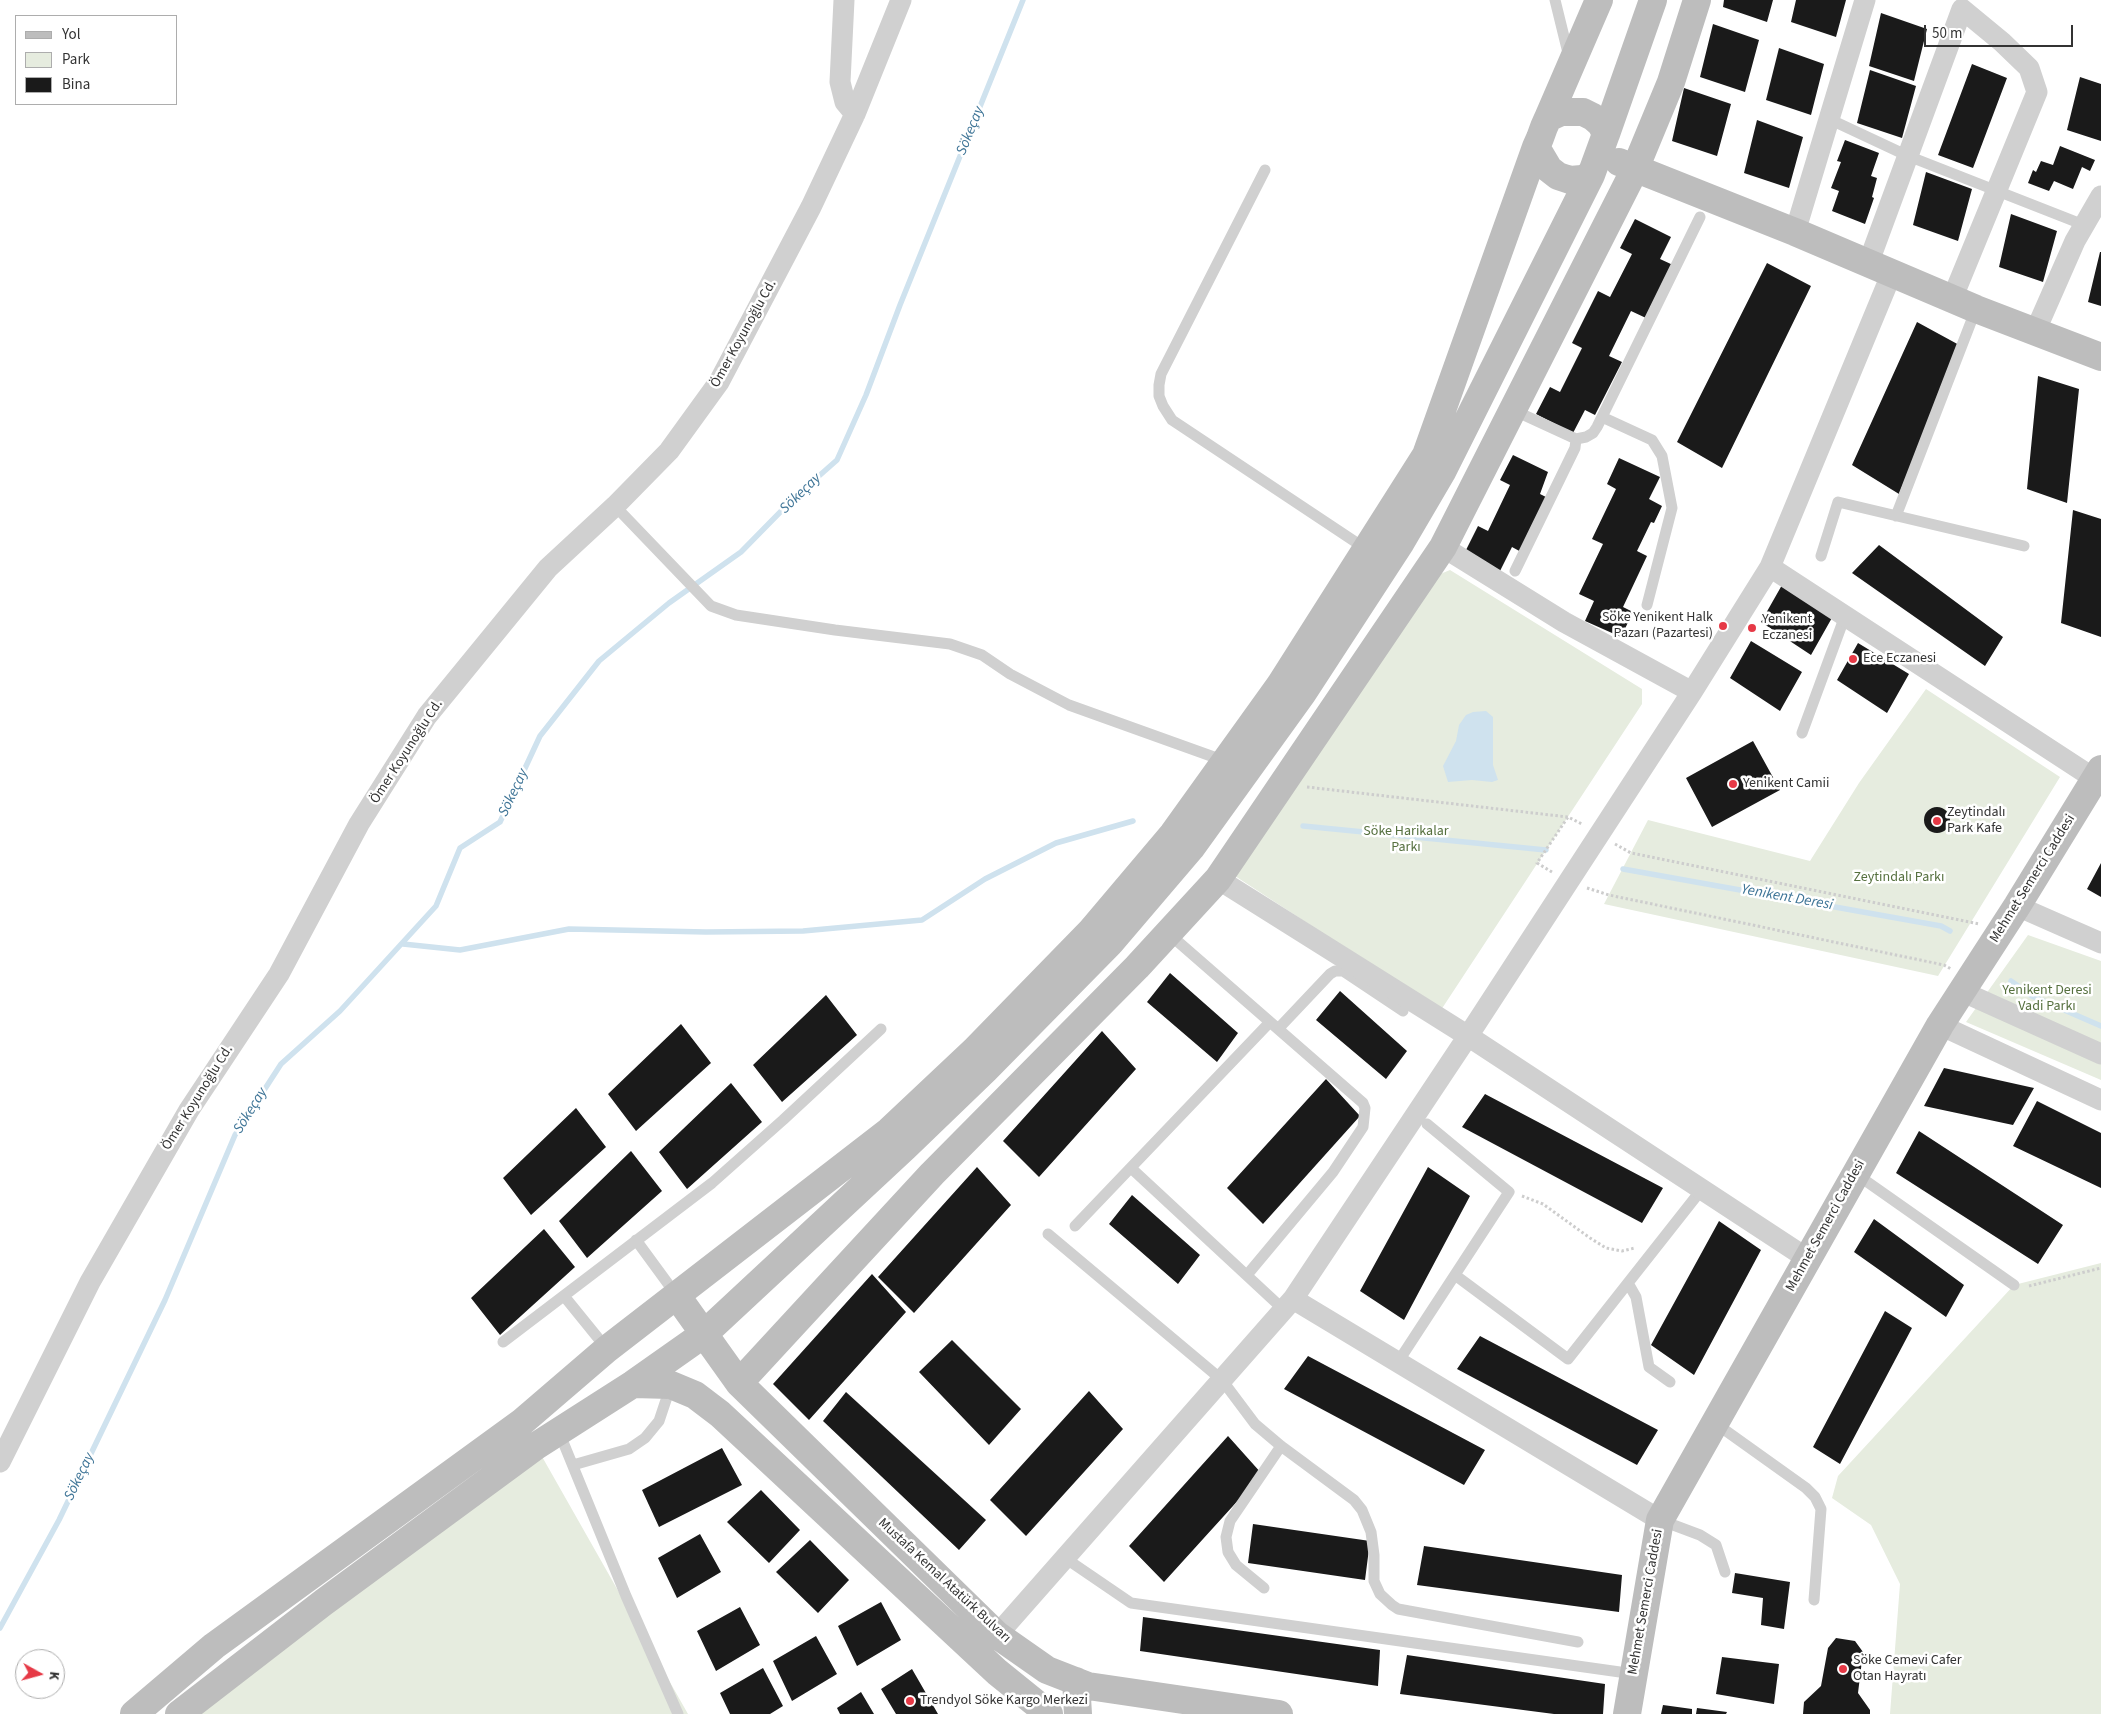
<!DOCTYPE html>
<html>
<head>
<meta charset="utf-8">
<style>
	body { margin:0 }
	#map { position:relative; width:2101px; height:1714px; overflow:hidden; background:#fff; font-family:"Source Sans 3",sans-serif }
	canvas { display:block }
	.legend { position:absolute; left:15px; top:15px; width:162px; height:90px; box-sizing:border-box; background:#fff; border:1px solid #adadad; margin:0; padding:6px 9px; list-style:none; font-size:15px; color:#333 }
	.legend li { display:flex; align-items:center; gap:10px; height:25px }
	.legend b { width:25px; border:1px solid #adadad }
	.north { position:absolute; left:15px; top:1649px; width:50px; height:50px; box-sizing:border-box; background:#fff; border:1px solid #adadad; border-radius:50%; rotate:97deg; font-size:14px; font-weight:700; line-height:20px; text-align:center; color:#333 }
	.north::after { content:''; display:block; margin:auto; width:18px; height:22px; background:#e63946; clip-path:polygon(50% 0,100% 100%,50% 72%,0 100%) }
	.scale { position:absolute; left:1924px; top:25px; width:149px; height:22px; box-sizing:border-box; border:2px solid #333; border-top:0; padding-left:6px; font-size:15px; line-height:18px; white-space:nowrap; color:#333; -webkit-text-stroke:4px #fff; paint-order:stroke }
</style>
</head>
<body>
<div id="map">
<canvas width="2101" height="1714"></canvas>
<ul class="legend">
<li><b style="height:6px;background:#bdbdbd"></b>Yol</li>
<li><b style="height:14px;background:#e6ecdf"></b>Park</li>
<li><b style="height:14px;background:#1a1a1a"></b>Bina</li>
</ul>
<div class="north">K</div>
<div class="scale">50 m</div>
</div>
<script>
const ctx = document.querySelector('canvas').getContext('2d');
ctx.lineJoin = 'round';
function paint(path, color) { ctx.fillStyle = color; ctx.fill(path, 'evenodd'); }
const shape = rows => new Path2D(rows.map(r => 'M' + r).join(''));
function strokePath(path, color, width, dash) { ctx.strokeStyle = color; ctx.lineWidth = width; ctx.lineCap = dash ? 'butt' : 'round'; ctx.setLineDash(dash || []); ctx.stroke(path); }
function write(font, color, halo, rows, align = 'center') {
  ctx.font = font + ' "Source Sans 3",sans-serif'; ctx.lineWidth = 5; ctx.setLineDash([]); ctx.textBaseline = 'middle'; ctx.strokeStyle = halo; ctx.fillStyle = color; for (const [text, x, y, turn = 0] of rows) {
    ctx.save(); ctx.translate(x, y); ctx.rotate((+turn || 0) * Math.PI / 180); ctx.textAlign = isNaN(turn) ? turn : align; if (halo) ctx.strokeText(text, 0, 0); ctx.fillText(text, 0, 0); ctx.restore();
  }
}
const green = shape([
	[1450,570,1642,689,1642,704,1441,1010,1235,876,1433,577],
	[1926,689,2060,777,1938,976,1604,904,1648,820,1810,861,1859,783],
	[2028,935,2101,961,2101,1080,1966,1022],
	[2101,1263,2101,1714,1890,1714,1900,1584,1871,1525,1832,1498,1838,1476,2014,1285],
	[536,1446,688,1714,179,1714]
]);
const water = shape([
	[1486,711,1493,717,1493,765,1498,780,1492,782,1472,780,1448,782,1443,766,1456,741,1459,725,1466,715,1473,712]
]);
const stream = shape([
	[1303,826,1546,850],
	[1623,869,1941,926,1950,931],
	[403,944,460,950,569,929,706,932,803,931,922,920,985,879,1056,843,1133,821],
	[2011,981,2032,996,2101,1026],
	[0,1628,59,1520,165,1300,235,1135,281,1064,340,1011,436,906,460,848,500,822,540,736,599,661,669,603,741,552,794,498,837,460,866,395,900,305,1023,0]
]);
const building = shape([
	[1724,0,1773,0,1767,22,1723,7],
	[1796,0,1846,0,1836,37,1791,22],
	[1881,13,1927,29,1914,81,1869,66],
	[1713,24,1759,40,1745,92,1700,77],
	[1779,48,1824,64,1811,115,1766,100],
	[1972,64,2007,78,1973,168,1938,155],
	[1870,70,1916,86,1902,138,1857,123],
	[2080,77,2101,84,2101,141,2067,130],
	[1684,88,1731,104,1717,156,1672,141],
	[1757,120,1803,137,1789,188,1744,173],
	[1845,140,1879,153,1871,176,1877,178,1872,197,1874,198,1865,224,1832,211,1839,191,1831,188,1841,162,1837,161],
	[2060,146,2095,160,2090,171,2082,167,2073,189,2054,181,2049,191,2028,183,2033,170,2036,172,2041,161,2053,165],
	[1926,172,1972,189,1958,241,1913,225],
	[2011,214,2057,231,2043,282,1999,267],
	[1635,219,1671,237,1660,259,1673,265,1646,318,1631,311,1609,356,1622,362,1595,415,1585,410,1573,433,1536,414,1550,387,1560,392,1582,348,1572,343,1598,291,1610,297,1632,254,1620,248],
	[2100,252,2101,252,2101,306,2088,302],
	[1767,263,1811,286,1722,468,1677,442],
	[1917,322,1961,346,1899,494,1852,465],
	[2038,376,2079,389,2067,503,2027,489],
	[1513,455,1548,472,1540,494,1550,499,1523,553,1512,547,1500,571,1464,554,1478,526,1488,531,1510,485,1500,480],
	[1619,458,1660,477,1649,499,1662,506,1654,523,1651,522,1637,551,1647,556,1623,607,1633,612,1621,637,1585,621,1594,601,1579,594,1603,544,1592,539,1616,489,1607,484],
	[2073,510,2101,519,2101,637,2061,623],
	[1879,545,2003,637,1985,666,1852,573],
	[1782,585,1833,616,1811,655,1761,622],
	[1751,641,1802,672,1780,711,1730,678],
	[1858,643,1909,674,1887,713,1837,680],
	[1753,741,1780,790,1712,827,1686,778],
	'1924 820a13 13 0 1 1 26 0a13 13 0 1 1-26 0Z',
	[2101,863,2101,897,2087,889],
	[1170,973,1238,1033,1217,1062,1147,1002],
	[1340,991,1407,1051,1386,1079,1316,1020],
	[826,995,857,1035,782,1102,753,1065],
	[681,1024,711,1063,636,1131,608,1094],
	[1102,1031,1136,1069,1039,1177,1003,1141],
	[1944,1068,2034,1088,2013,1125,1924,1106],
	[1326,1079,1360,1116,1263,1224,1227,1188],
	[731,1083,762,1122,687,1189,659,1152],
	[1485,1094,1663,1188,1642,1223,1462,1127],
	[2037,1101,2101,1133,2101,1188,2013,1146],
	[576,1108,606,1147,531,1215,503,1178],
	[1919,1131,2063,1225,2038,1264,1896,1173],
	[631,1151,662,1191,587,1258,559,1221],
	[977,1167,1011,1205,914,1313,878,1277],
	[1428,1167,1470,1196,1404,1320,1360,1291],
	[1132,1195,1200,1255,1178,1284,1109,1224],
	[1874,1219,1964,1285,1946,1317,1854,1252],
	[1719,1221,1761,1250,1694,1375,1651,1345],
	[544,1229,575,1267,500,1335,471,1298],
	[872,1274,906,1312,809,1420,773,1384],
	[1885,1311,1912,1328,1840,1464,1813,1447],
	[1480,1336,1658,1430,1637,1465,1457,1369],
	[952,1340,1021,1409,989,1445,919,1372],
	[1308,1356,1485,1450,1464,1485,1284,1389],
	[1089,1391,1123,1429,1026,1536,990,1500],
	[846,1392,986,1520,959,1550,823,1421],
	[1228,1436,1262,1474,1164,1582,1129,1546],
	[722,1448,742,1485,659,1527,642,1490],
	[761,1490,800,1530,769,1563,727,1522],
	[1253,1524,1370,1541,1365,1580,1248,1563],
	[700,1534,721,1572,677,1598,658,1558],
	[810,1540,849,1580,818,1613,776,1572],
	[1424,1546,1622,1575,1619,1612,1417,1585],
	[1735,1573,1790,1582,1784,1629,1761,1625,1763,1598,1732,1593],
	[881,1602,901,1640,857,1666,838,1626],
	[740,1607,760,1645,716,1671,697,1631],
	[1143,1617,1380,1650,1378,1686,1140,1651],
	[816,1636,837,1674,792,1701,773,1661],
	[1836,1638,1855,1641,1863,1652,1858,1693,1870,1710,1870,1714,1803,1714,1804,1702,1821,1686,1828,1648],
	[1407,1655,1605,1684,1603,1714,1554,1714,1400,1694],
	[1722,1657,1779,1664,1774,1704,1716,1694],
	[763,1668,783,1706,770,1714,730,1714,720,1693],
	[912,1669,938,1714,896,1714,881,1689],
	[861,1692,874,1714,840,1714,837,1708],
	[1663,1705,1692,1709,1692,1714,1661,1714],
	[1697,1708,1727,1712,1726,1714,1696,1714]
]);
const path = shape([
	[1307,787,1568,817,1582,824],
	[1615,844,1631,853,1979,924],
	[1552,872,1537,863,1568,817],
	[1587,888,1609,895,1944,965,1951,969],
	[1522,1196,1543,1204,1590,1238,1606,1248,1622,1251,1635,1248],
	[2029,1286,2101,1268]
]);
const lane = shape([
	[1555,0,1569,57],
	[1829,119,1908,156,2084,225],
	[1265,170,1161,374,1159,385,1159,396,1163,406,1172,420,1366,549],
	[1513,410,1576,439,1586,437,1593,433,1597,427,1700,217],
	[1602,417,1652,440,1662,456,1672,508,1647,605],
	[615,506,711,606,736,615,835,630,950,644,982,655,1010,674,1069,705,1225,761],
	[1896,516,1976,309],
	[1821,556,1838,502,2024,546],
	[1515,571,1575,448,1576,439],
	[1802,733,1845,616],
	[1168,933,1363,1103,1365,1108,1363,1127,1333,1172,1247,1275],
	[1278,1029,1330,974,1335,971,1343,971,1403,1011],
	[1131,1168,1284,1310],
	[1856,1174,2014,1285],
	[1075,1226,1270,1022],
	[1048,1234,1222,1380,1255,1424,1281,1446,1354,1500,1362,1510,1371,1532,1374,1555,1374,1581,1380,1594,1392,1605,1398,1609,1578,1642],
	[636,1240,677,1296],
	[1455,1275,1568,1359,1702,1189],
	[1628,1283,1636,1297,1649,1367,1670,1382],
	[564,1296,607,1349],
	[503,1342,712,1183,783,1120,881,1029],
	[1398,1362,1509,1192,1427,1124],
	[1715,1423,1806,1488,1815,1497,1821,1509,1814,1600],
	[559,1432,626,1596,678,1714],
	[573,1465,629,1449,645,1438,659,1421,671,1385],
	[1660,1520,1700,1535,1716,1545,1725,1572],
	[1065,1558,1131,1603,1634,1674],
	[1264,1588,1236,1565,1228,1552,1226,1537,1230,1521,1281,1446]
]);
const street = shape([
	[844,0,840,82,845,102,855,114],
	[1795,232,1865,0],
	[1868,264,1962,9,2002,42,2029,68,2037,92,1952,299],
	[2035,332,2075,241,2101,196],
	[1443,547,1564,622,1692,692],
	[1770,567,2095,779],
	[1218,879,1468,1036,1808,1259],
	[2017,906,2101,943],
	[1961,991,2101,1054],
	[1940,1025,2101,1100],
	[1293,1299,1660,1520],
	[0,1462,90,1282,189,1110,279,974,359,824,427,716,548,568,615,506,669,451,719,382,811,207,855,114,901,0],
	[997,1635,1293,1299,1468,1036,1692,692,1770,567,1891,275]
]);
const secondary = shape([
	[1548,118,1599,0],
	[1606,134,1653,0],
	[1619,162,1795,232,1976,309,2101,357],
	[677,1296,739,1383,997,1635,1047,1670,1088,1686,1279,1714],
	[739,1383,932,1174,1137,967,1218,879,1443,547,1635,169,1671,82,1697,0],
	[633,1384,671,1385,695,1395,720,1414,997,1672,1049,1714],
	[1076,1681,1078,1714],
	[134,1714,214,1646,522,1422,607,1349,889,1131,974,1051,1091,931,1173,834,1280,685,1426,455,1536,147,1540,138,1544,127,1548,118,1561,112,1583,112,1593,117,1601,124,1606,134,1591,175,1582,179,1570,180,1558,176,1549,169,1536,147],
	[179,1714,324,1602,536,1446,633,1384,704,1334,905,1147,985,1070,1110,943,1191,848,1302,694,1401,542,1442,472,1591,175],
	[1627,1714,1660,1520,1940,1025,2017,906,2101,769]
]);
const markers = [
	[1723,626,5,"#e63946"],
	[1752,628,5,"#e63946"],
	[1853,659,5,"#e63946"],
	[1733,784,5,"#e63946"],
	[1937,821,5,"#e63946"],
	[1843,1669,5,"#e63946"],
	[910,1701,5,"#e63946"]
];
const streetNames = [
	["Ömer Koyunoğlu Cd.",744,334,-61],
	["Ömer Koyunoğlu Cd.",407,752,-57],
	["Mehmet Semerci Caddesi",2033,879,-58],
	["Ömer Koyunoğlu Cd.",198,1098,-58],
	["Mehmet Semerci Caddesi",1826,1226,-61],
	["Mustafa Kemal Atatürk Bulvarı",944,1581,43],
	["Mehmet Semerci Caddesi",1646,1602,-80]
];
const poiNames = [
	["Söke Yenikent Halk",1713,618,"right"],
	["Pazarı (Pazartesi)",1713,634,"right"],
	["Yenikent",1762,620],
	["Eczanesi",1762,636],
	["Ece Eczanesi",1863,659],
	["Yenikent Camii",1743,784],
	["Zeytindalı",1947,813],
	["Park Kafe",1947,829],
	["Söke Cemevi Cafer",1853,1661],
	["Otan Hayratı",1853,1677],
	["Trendyol Söke Kargo Merkezi",920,1701]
];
const parkNames = [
	["Söke Harikalar",1406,832],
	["Parkı",1406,848],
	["Zeytindalı Parkı",1899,878],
	["Yenikent Deresi",2047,991],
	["Vadi Parkı",2047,1007]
];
const waterNames = [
	["Sökeçay",971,131,-68],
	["Sökeçay",801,494,-44],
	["Sökeçay",514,793,-65],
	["Yenikent Deresi",1787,898,10],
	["Sökeçay",251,1111,-58],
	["Sökeçay",80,1477,-64]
];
paint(green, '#e6ecdf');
paint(water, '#cfe2ee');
strokePath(stream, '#cfe2ee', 5.5);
paint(building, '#1a1a1a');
strokePath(path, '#cdcdcd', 3, [2.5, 2.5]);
strokePath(lane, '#d0d0d0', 11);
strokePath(street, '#d0d0d0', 21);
strokePath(secondary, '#bdbdbd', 28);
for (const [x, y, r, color] of markers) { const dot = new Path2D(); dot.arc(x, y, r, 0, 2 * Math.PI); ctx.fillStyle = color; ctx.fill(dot); strokePath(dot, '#fff', 2); }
write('14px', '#333', '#fff', streetNames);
write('14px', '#333', '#fff', poiNames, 'left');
write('14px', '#56703f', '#fff', parkNames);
write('italic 15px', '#3f7597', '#fff', waterNames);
</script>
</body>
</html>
